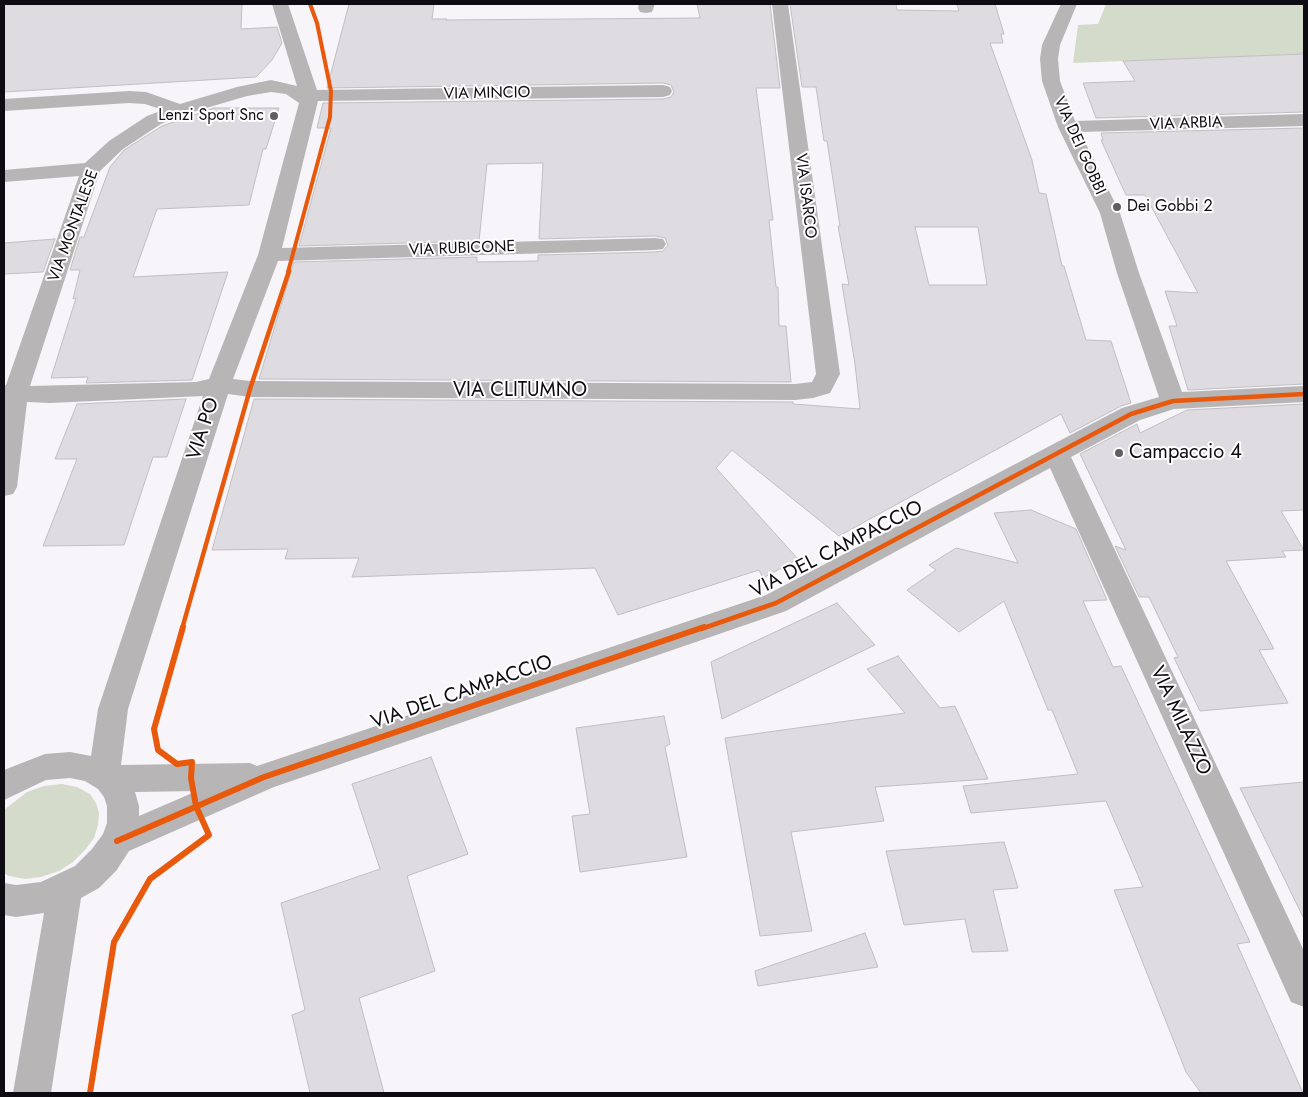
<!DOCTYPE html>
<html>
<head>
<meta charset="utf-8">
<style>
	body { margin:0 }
	#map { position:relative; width:1308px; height:1097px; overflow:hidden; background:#f7f4fa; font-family:Jost,sans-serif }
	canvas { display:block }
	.frame { position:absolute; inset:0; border:5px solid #0f0b12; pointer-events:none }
</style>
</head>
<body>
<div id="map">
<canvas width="1308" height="1097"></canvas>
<div class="frame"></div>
</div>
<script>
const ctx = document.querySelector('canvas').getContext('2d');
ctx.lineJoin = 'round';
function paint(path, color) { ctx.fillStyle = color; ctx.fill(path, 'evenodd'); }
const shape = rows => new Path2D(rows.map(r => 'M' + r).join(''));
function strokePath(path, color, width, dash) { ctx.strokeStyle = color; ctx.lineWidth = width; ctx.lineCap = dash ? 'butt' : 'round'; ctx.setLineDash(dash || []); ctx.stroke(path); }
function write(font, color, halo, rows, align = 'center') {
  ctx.font = font + ' Jost,sans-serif'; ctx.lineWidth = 4; ctx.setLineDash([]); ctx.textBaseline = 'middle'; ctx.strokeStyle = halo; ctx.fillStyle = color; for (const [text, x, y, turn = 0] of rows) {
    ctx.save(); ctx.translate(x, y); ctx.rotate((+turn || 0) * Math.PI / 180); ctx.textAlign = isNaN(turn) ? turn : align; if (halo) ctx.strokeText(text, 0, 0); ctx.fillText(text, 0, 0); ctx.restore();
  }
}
const green = shape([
	[1106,4,1304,4,1304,54,1073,63,1078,25,1098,24],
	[62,784,77,787,90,794,96,803,99,813,98,825,94,838,85,850,73,862,59,871,41,877,25,879,9,876,4,873,4,810,27,792,44,786]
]);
const building = shape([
	[4,4,242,4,241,29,277,27,282,43,272,60,256,77,4,92,4,4],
	[349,4,434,4,432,19,447,19,446,20,700,18,697,4,770,4,780,88,756,88,773,220,769,220,776,287,778,287,779,326,786,326,791,382,259,379,294,262,477,257,477,262,538,261,538,255,655,252,663,251,668,245,665,238,655,236,539,239,543,163,487,164,479,241,299,246,331,128,317,128,323,103,663,99,671,97,674,92,671,85,663,83,327,88,349,4],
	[790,4,896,4,897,10,959,11,957,4,995,4,1004,34,1001,34,1003,43,990,43,1032,160,1039,193,1046,194,1062,266,1064,266,1086,340,1111,341,1131,403,1121,406,1070,433,1061,414,839,536,732,450,716,468,798,559,763,578,759,570,618,615,595,568,352,577,359,558,285,559,288,549,212,550,254,399,793,402,793,404,860,409,855,364,842,284,849,285,838,226,840,226,827,141,824,141,816,87,802,87,790,4],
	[915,227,978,227,987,285,929,285,915,227],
	[1304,54,1304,112,1096,118,1083,83,1135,81,1123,61,1304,54],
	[214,108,279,108,266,149,263,149,249,205,157,209,133,277,228,272,192,380,86,383,88,377,51,378,76,298,73,299,80,270,70,270,80,237,84,237,110,167,124,150,162,126,214,108],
	[1304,128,1304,384,1188,390,1169,326,1177,326,1165,291,1198,293,1145,195,1126,195,1101,140,1103,140,1101,133,1304,128],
	[55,239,43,272,4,274,4,243,55,239],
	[186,399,167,457,153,457,124,545,43,546,77,459,55,459,77,404,186,399],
	[1304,404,1304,510,1281,511,1304,550,1282,551,1286,557,1226,561,1274,649,1259,650,1288,703,1200,711,1174,658,1178,657,1149,597,1139,597,1115,546,1126,550,1080,454,1137,424,1140,433,1187,410,1304,404],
	[1031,510,1076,529,1107,600,1083,601,1113,667,1121,666,1250,942,1237,944,1303,1093,1201,1093,1186,1072,1114,890,1143,887,1106,801,971,813,963,786,1078,774,1052,710,1048,710,1004,601,959,632,907,590,936,570,929,565,956,548,1018,563,994,513,1031,510],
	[837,603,875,645,722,719,711,662,837,603],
	[898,656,940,708,955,706,988,779,875,787,884,821,791,832,812,931,760,936,725,738,905,713,867,669,898,656],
	[664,716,670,744,665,747,687,857,580,872,572,816,590,814,576,728,664,716],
	[431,757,468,854,407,876,435,971,359,998,384,1093,310,1093,292,1015,305,1010,281,903,380,869,352,784,431,757],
	[1304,782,1304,919,1240,788,1304,782],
	[1004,842,1018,888,993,890,1008,951,972,952,965,919,904,925,886,851,1004,842],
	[865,933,878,967,758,986,755,971,865,933]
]);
const minor = shape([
	[272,4,288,4,317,90,663,85,670,87,672,91,670,95,663,97,318,101,282,248,655,238,663,239,666,244,663,249,655,250,278,261,233,379,250,381,795,384,812,382,816,374,772,4,788,4,840,374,830,393,813,398,795,400,250,397,228,394,128,709,121,765,250,763,257,766,766,595,1122,408,1159,397,1117,273,1100,213,1058,127,1042,81,1040,59,1042,45,1061,4,1077,4,1060,45,1058,59,1060,81,1075,121,1304,114,1304,126,1080,132,1120,213,1139,273,1182,392,1304,386,1304,402,1174,409,1140,420,1071,457,1304,951,1304,1007,1291,1002,1050,468,786,611,274,787,129,851,116,871,99,888,81,898,51,1093,13,1093,44,913,16,917,4,915,4,883,16,885,41,882,75,866,92,849,103,834,107,823,107,806,104,797,98,789,85,781,70,778,46,780,4,800,4,770,45,754,70,752,91,756,98,709,203,396,50,403,27,402,17,487,13,494,4,496,4,385,6,385,79,176,4,182,4,170,85,163,109,141,147,116,163,110,145,104,129,103,4,111,4,99,129,91,146,92,180,104,237,87,271,80,297,86,272,4],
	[271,92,286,94,299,103,258,255,209,379,196,382,30,386,100,171,123,149,161,124,186,114,247,96,271,92],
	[197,791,139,816,139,806,135,792,197,791],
	[639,4,655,4,652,12,646,13,640,12,638,8,639,4]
]);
const cyclewayFar2 = shape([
	[288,272,330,117,331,91,317,23,310,4]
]);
const cyclewayFar1 = shape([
	[182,629,250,389,289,271],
	[701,629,776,603,1131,414,1173,401,1304,394]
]);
const cycleway = shape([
	[117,841,264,777,704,627],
	[90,1093,114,942,150,879,209,835,196,806,191,778,192,762,177,764,158,750,154,729,183,627]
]);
const markers = [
	[274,116,5,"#605d63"],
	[1117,207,5,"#605d63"],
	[1119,453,5,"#605d63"]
];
const farStreetnames = [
	["VIA MINCIO",487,94,-1],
	["VIA ARBIA",1186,124,-2],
	["VIA DEI GOBBI",1079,146,66],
	["VIA ISARCO",805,196,83],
	["VIA MONTALESE",74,226,-70],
	["VIA RUBICONE",462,249,-2]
];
const farPoinames = [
	["Lenzi Sport Snc",264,116],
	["Dei Gobbi 2",1127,207,"left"]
];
const streetNames = [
	["VIA CLITUMNO",520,391],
	["VIA PO",204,429,-72],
	["VIA DEL CAMPACCIO",837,550,-27],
	["VIA DEL CAMPACCIO",462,693,-19],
	["VIA MILAZZO",1180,721,65]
];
const poiNames = [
	["Campaccio 4",1129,453]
];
paint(green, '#d5dbcb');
paint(building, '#dedbe1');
strokePath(building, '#c1bec4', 1);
paint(minor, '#b8b5b6');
strokePath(cyclewayFar2, '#e8590c', 4);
strokePath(cyclewayFar1, '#e8590c', 4.5);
strokePath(cycleway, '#e8590c', 6);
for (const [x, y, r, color] of markers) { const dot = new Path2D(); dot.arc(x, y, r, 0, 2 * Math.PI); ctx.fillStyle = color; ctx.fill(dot); strokePath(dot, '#fff', 2); }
write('16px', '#0f0b12', '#fff', farStreetnames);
write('16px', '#0f0b12', '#fff', farPoinames, 'right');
write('20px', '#0f0b12', '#fff', streetNames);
write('20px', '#0f0b12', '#fff', poiNames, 'left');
</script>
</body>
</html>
